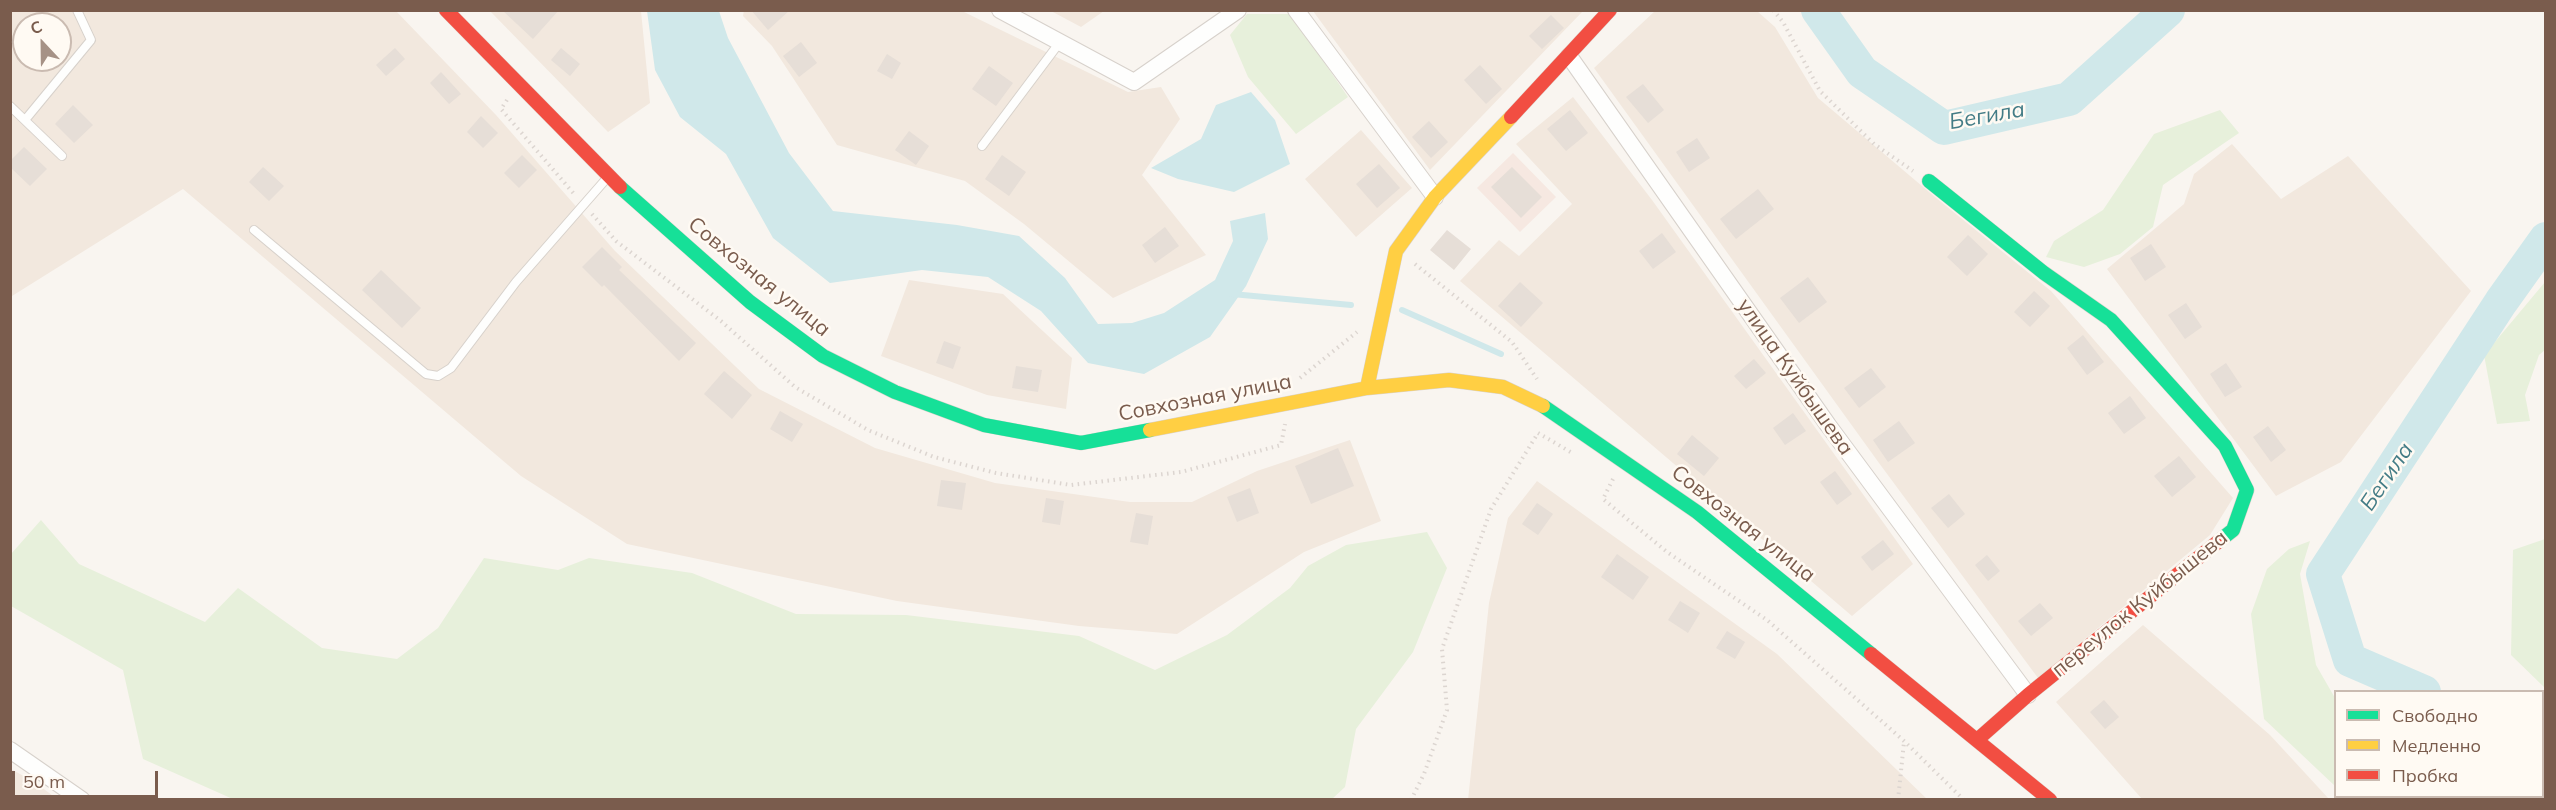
<!DOCTYPE html>
<html>
<head>
<meta charset="utf-8">
<style>
	body { margin:0 }
	#map { position:relative; width:2556px; height:810px; overflow:hidden; background:#f9f5f0; font-family:Mulish,sans-serif }
	canvas { display:block }
	.frame { position:absolute; inset:0; border:12px solid #7a5c4d; pointer-events:none }
	.legend { position:absolute; left:2334px; top:690px; width:210px; height:108px; box-sizing:border-box; background:#fffaf3; border:2px solid #cabbb1; margin:0; padding:8px 10px; list-style:none; font-size:18px; color:#7a5c4d }
	.legend li { display:flex; align-items:center; gap:12px; height:30px }
	.legend b { width:30px; border:2px solid #cabbb1 }
	.north { position:absolute; left:12px; top:12px; width:60px; height:60px; box-sizing:border-box; background:#fffaf3; border:2px solid #cabbb1; border-radius:50%; rotate:338deg; font-size:16px; font-weight:700; line-height:24px; text-align:center; color:#7a5c4d }
	.north::after { content:''; display:block; margin:auto; width:21px; height:27px; background:#a69286; clip-path:polygon(50% 0,100% 100%,50% 72%,0 100%) }
	.scale { position:absolute; left:12px; top:771px; width:146px; height:27px; box-sizing:border-box; border:3px solid #7a5c4d; border-top:0; padding-left:8px; font-size:18px; line-height:21px; white-space:nowrap; color:#7a5c4d; -webkit-text-stroke:4px #fffaf3; paint-order:stroke }
</style>
</head>
<body>
<div id="map">
<canvas width="2556" height="810"></canvas>
<div class="frame"></div>
<ul class="legend">
<li><b style="height:8px;background:#16e098"></b>Свободно</li>
<li><b style="height:8px;background:#ffcf43"></b>Медленно</li>
<li><b style="height:8px;background:#f24e42"></b>Пробка</li>
</ul>
<div class="north">С</div>
<div class="scale">50 m</div>
</div>
<script>
const ctx = document.querySelector('canvas').getContext('2d');
ctx.lineJoin = 'round';
function paint(path, color) { ctx.fillStyle = color; ctx.fill(path, 'evenodd'); }
const shape = rows => new Path2D(rows.map(r => 'M' + r).join(''));
function strokePath(path, color, width, dash) { ctx.strokeStyle = color; ctx.lineWidth = width; ctx.lineCap = dash ? 'butt' : 'round'; ctx.setLineDash(dash || []); ctx.stroke(path); }
function write(font, color, halo, rows, align = 'center') {
  ctx.font = font + ' Mulish,sans-serif'; ctx.lineWidth = 5; ctx.setLineDash([]); ctx.textBaseline = 'middle'; ctx.strokeStyle = halo; ctx.fillStyle = color; for (const [text, x, y, turn = 0] of rows) {
    ctx.save(); ctx.translate(x, y); ctx.rotate((+turn || 0) * Math.PI / 180); ctx.textAlign = isNaN(turn) ? turn : align; if (halo) ctx.strokeText(text, 0, 0); ctx.fillText(text, 0, 0); ctx.restore();
  }
}
const residential = shape([
	[744,10,962,11,1128,92,1161,87,1180,119,1142,175,1206,255,1113,298,1024,224,965,181,837,145,772,46,743,16],
	[10,11,396,11,496,115,615,251,759,389,875,448,995,483,1130,502,1192,502,1257,471,1350,440,1381,521,1304,552,1177,634,1079,626,897,601,627,544,521,476,183,189,12,296],
	[24,24,60,24,60,60,24,60],
	[490,11,641,11,650,103,608,132],
	[1051,11,1104,10,1104,11,1081,27],
	[1313,11,1583,11,1430,170],
	[1655,11,1757,11,1775,27,1818,98,1935,197,2051,291,2233,498,2210,535,2038,678,1879,463,1594,68],
	[1573,97,1652,200,1913,564,1852,616,1460,281,1499,240,1519,256,1572,204,1516,144],
	[1361,130,1412,188,1356,237,1305,179],
	[2232,144,2281,199,2348,156,2471,291,2341,462,2276,496,2107,269,2184,204,2194,174],
	[909,280,1003,294,1072,358,1066,409,987,395,881,356],
	[1537,481,1777,654,1927,799,1468,800,1489,603,1508,518],
	[2143,625,2270,735,2329,799,2142,799,2056,702],
	[11,769,36,783,57,799,11,799]
]);
const commercial = shape([
	[1513,153,1556,197,1520,232,1477,188]
]);
const green = shape([
	[1247,14,1291,14,1348,97,1296,134,1248,77,1230,35],
	[2220,110,2239,133,2163,185,2153,227,2120,254,2084,267,2046,257,2054,241,2103,210,2154,134],
	[2545,282,2545,350,2539,355,2525,395,2530,421,2497,424,2484,355],
	[41,520,79,564,205,622,238,588,322,648,397,659,438,628,484,558,558,570,589,558,692,573,796,614,906,615,1079,636,1155,670,1227,635,1290,588,1308,566,1346,545,1427,532,1447,568,1413,652,1356,729,1345,787,1332,799,235,800,143,759,123,670,11,606,11,554],
	[2545,539,2546,539,2545,688,2511,655,2513,550],
	[2310,541,2300,574,2316,665,2335,698,2335,786,2264,719,2251,614,2267,569,2289,549]
]);
const water = shape([
	[647,11,719,11,728,38,789,153,833,211,957,225,1019,236,1065,278,1098,324,1132,323,1164,313,1215,280,1233,241,1230,221,1265,213,1268,239,1246,286,1210,337,1144,374,1088,363,1041,311,988,277,922,270,830,283,773,238,726,154,680,117,655,70],
	[1251,92,1275,120,1290,164,1234,192,1178,179,1151,168,1201,139,1216,105]
]);
const stream = shape([
	[1232,294,1351,305],
	[1402,310,1501,354]
]);
const river = shape([
	[1818,10,1862,72,1944,128,2069,99,2168,10],
	[2424,692,2350,660,2323,574,2501,302,2546,239],
	[2542,742,2546,743]
]);
const building = shape([
	[502,10,559,10,533,39],
	[751,10,790,10,768,30],
	[1551,15,1564,28,1542,49,1529,36],
	[801,42,817,63,799,77,783,56],
	[395,48,405,59,386,76,376,65],
	[561,48,580,64,570,76,551,60],
	[887,54,901,63,892,79,877,71],
	[1480,65,1502,89,1486,104,1464,80],
	[989,66,1013,83,996,106,972,89],
	[441,72,461,94,449,104,430,83],
	[1643,84,1664,110,1648,123,1626,97],
	[73,105,93,125,74,143,55,124],
	[1570,110,1588,133,1566,151,1547,129],
	[481,116,498,133,483,148,467,132],
	[1429,121,1448,142,1431,158,1412,137],
	[909,131,929,146,916,165,895,150],
	[1697,138,1710,158,1689,172,1676,152],
	[24,147,47,169,30,186,10,167,10,161],
	[522,155,537,170,519,188,504,173],
	[1002,155,1026,172,1009,196,985,179],
	[1379,164,1400,188,1377,208,1356,184],
	[263,167,284,186,269,201,249,182],
	[1512,167,1542,197,1521,218,1491,187],
	[1758,189,1774,209,1736,239,1720,219],
	[1165,227,1179,246,1155,263,1142,245],
	[1447,230,1471,249,1454,270,1430,250],
	[1662,233,1676,252,1653,269,1639,251],
	[1968,235,1988,254,1967,276,1947,257],
	[2151,244,2166,267,2145,281,2130,258],
	[602,247,622,267,619,270,696,343,679,361,604,285,602,287,582,267],
	[381,270,421,308,402,328,362,290],
	[1808,277,1827,302,1799,323,1780,298],
	[1520,282,1543,303,1521,327,1498,306],
	[2034,291,2050,306,2030,327,2014,312],
	[2186,303,2202,327,2185,339,2168,315],
	[2083,335,2104,362,2087,375,2067,348],
	[944,341,961,347,953,369,936,363],
	[1754,359,1766,373,1746,389,1734,376],
	[2226,363,2242,387,2225,397,2210,374],
	[1016,366,1042,370,1038,392,1012,388],
	[1871,368,1886,387,1859,408,1844,388],
	[724,371,752,395,732,419,704,394],
	[2130,396,2146,418,2124,434,2108,413],
	[780,411,803,424,792,442,770,429],
	[1793,413,1806,431,1785,445,1773,428],
	[1899,421,1915,443,1888,462,1873,440],
	[2268,426,2286,450,2271,462,2253,437],
	[1692,435,1719,458,1704,476,1677,454],
	[1338,448,1354,486,1311,504,1295,466],
	[2179,456,2196,477,2172,497,2154,476],
	[1835,471,1852,494,1837,505,1820,482],
	[941,480,966,483,962,510,937,506],
	[1250,488,1259,513,1237,522,1227,497],
	[1949,494,1965,514,1948,528,1931,508],
	[1046,498,1064,501,1060,525,1042,522],
	[1537,503,1553,514,1538,535,1522,524],
	[1136,513,1153,516,1148,545,1130,542],
	[1883,540,1894,554,1872,571,1861,557],
	[1617,554,1649,577,1633,600,1601,577],
	[1987,555,2000,571,1988,581,1975,565],
	[1680,601,1700,613,1688,633,1668,620],
	[2040,603,2053,618,2031,636,2018,621],
	[1727,631,1745,642,1735,659,1716,648],
	[2104,700,2119,717,2105,729,2090,712]
]);
const path = shape([
	[1773,10,1783,22,1820,91,1874,144,1913,171],
	[507,100,501,109,575,195],
	[592,214,616,241,721,321,795,387,868,430,934,457,996,473,1071,485,1181,472,1281,445,1285,424],
	[1415,264,1512,342,1537,379],
	[1300,378,1357,332],
	[1613,479,1603,499,1667,552,1767,620,1904,741,1964,800],
	[1411,800,1424,774,1447,710,1442,649,1491,509,1538,433,1574,454],
	[1898,800,1904,742]
]);
const lane = shape([
	[10,106,62,156],
	[25,120,91,40,77,10],
	[982,146,1060,42],
	[254,230,426,374,438,376,451,368,516,282,607,178]
]);
const street = shape([
	[1000,10,1134,82,1238,10],
	[1296,10,1435,197],
	[1569,56,1828,425,2028,695],
	[10,750,82,800]
]);
const fast = shape([
	[1929,181,2044,273,2111,320,2225,446,2247,490,2233,530,2219,541],
	[620,187,750,302,823,356,895,392,984,425,1081,443,1150,430],
	[1543,406,1697,512,1871,654]
]);
const slow = shape([
	[1367,388,1396,251,1435,197,1511,117],
	[1150,430,1367,388,1449,380,1503,387,1543,406]
]);
const jam = shape([
	[446,10,620,187],
	[1511,117,1610,10],
	[1871,654,2050,800],
	[1977,740,2028,695,2219,541]
]);
const streetNames = [
	["Совхозная улица",759,277,39],
	["улица Куйбышева",1795,377,55],
	["Совхозная улица",1205,398,-11],
	["Совхозная улица",1743,524,38],
	["переулок Куйбышева",2140,604,-39]
];
const waterNames = [
	["Бегила",1987,116,-10],
	["Бегила",2387,477,-56]
];
paint(residential, '#f2e8de');
paint(commercial, '#f6e8e1');
paint(green, '#e7f0db');
paint(water, '#d0e8ea');
strokePath(stream, '#d0e8ea', 6);
strokePath(river, '#d0e8ea', 34);
paint(building, '#e6ded7');
strokePath(lane, '#d7d1cb', 10);
strokePath(street, '#d7d1cb', 18);
strokePath(fast, '#d9d2cb', 15);
strokePath(slow, '#d9d2cb', 15);
strokePath(jam, '#d9d2cb', 15);
strokePath(path, '#dcd5d0', 4, [1.5, 4.5]);
strokePath(lane, '#fefefd', 8);
strokePath(street, '#fefefd', 16);
strokePath(fast, '#16e098', 14);
strokePath(slow, '#ffcf43', 14);
strokePath(jam, '#f24e42', 14);
write('21px', '#7a5c4d', '#fffaf3', streetNames);
write('italic 22px', '#437c86', '#fffaf3', waterNames);
</script>
</body>
</html>
